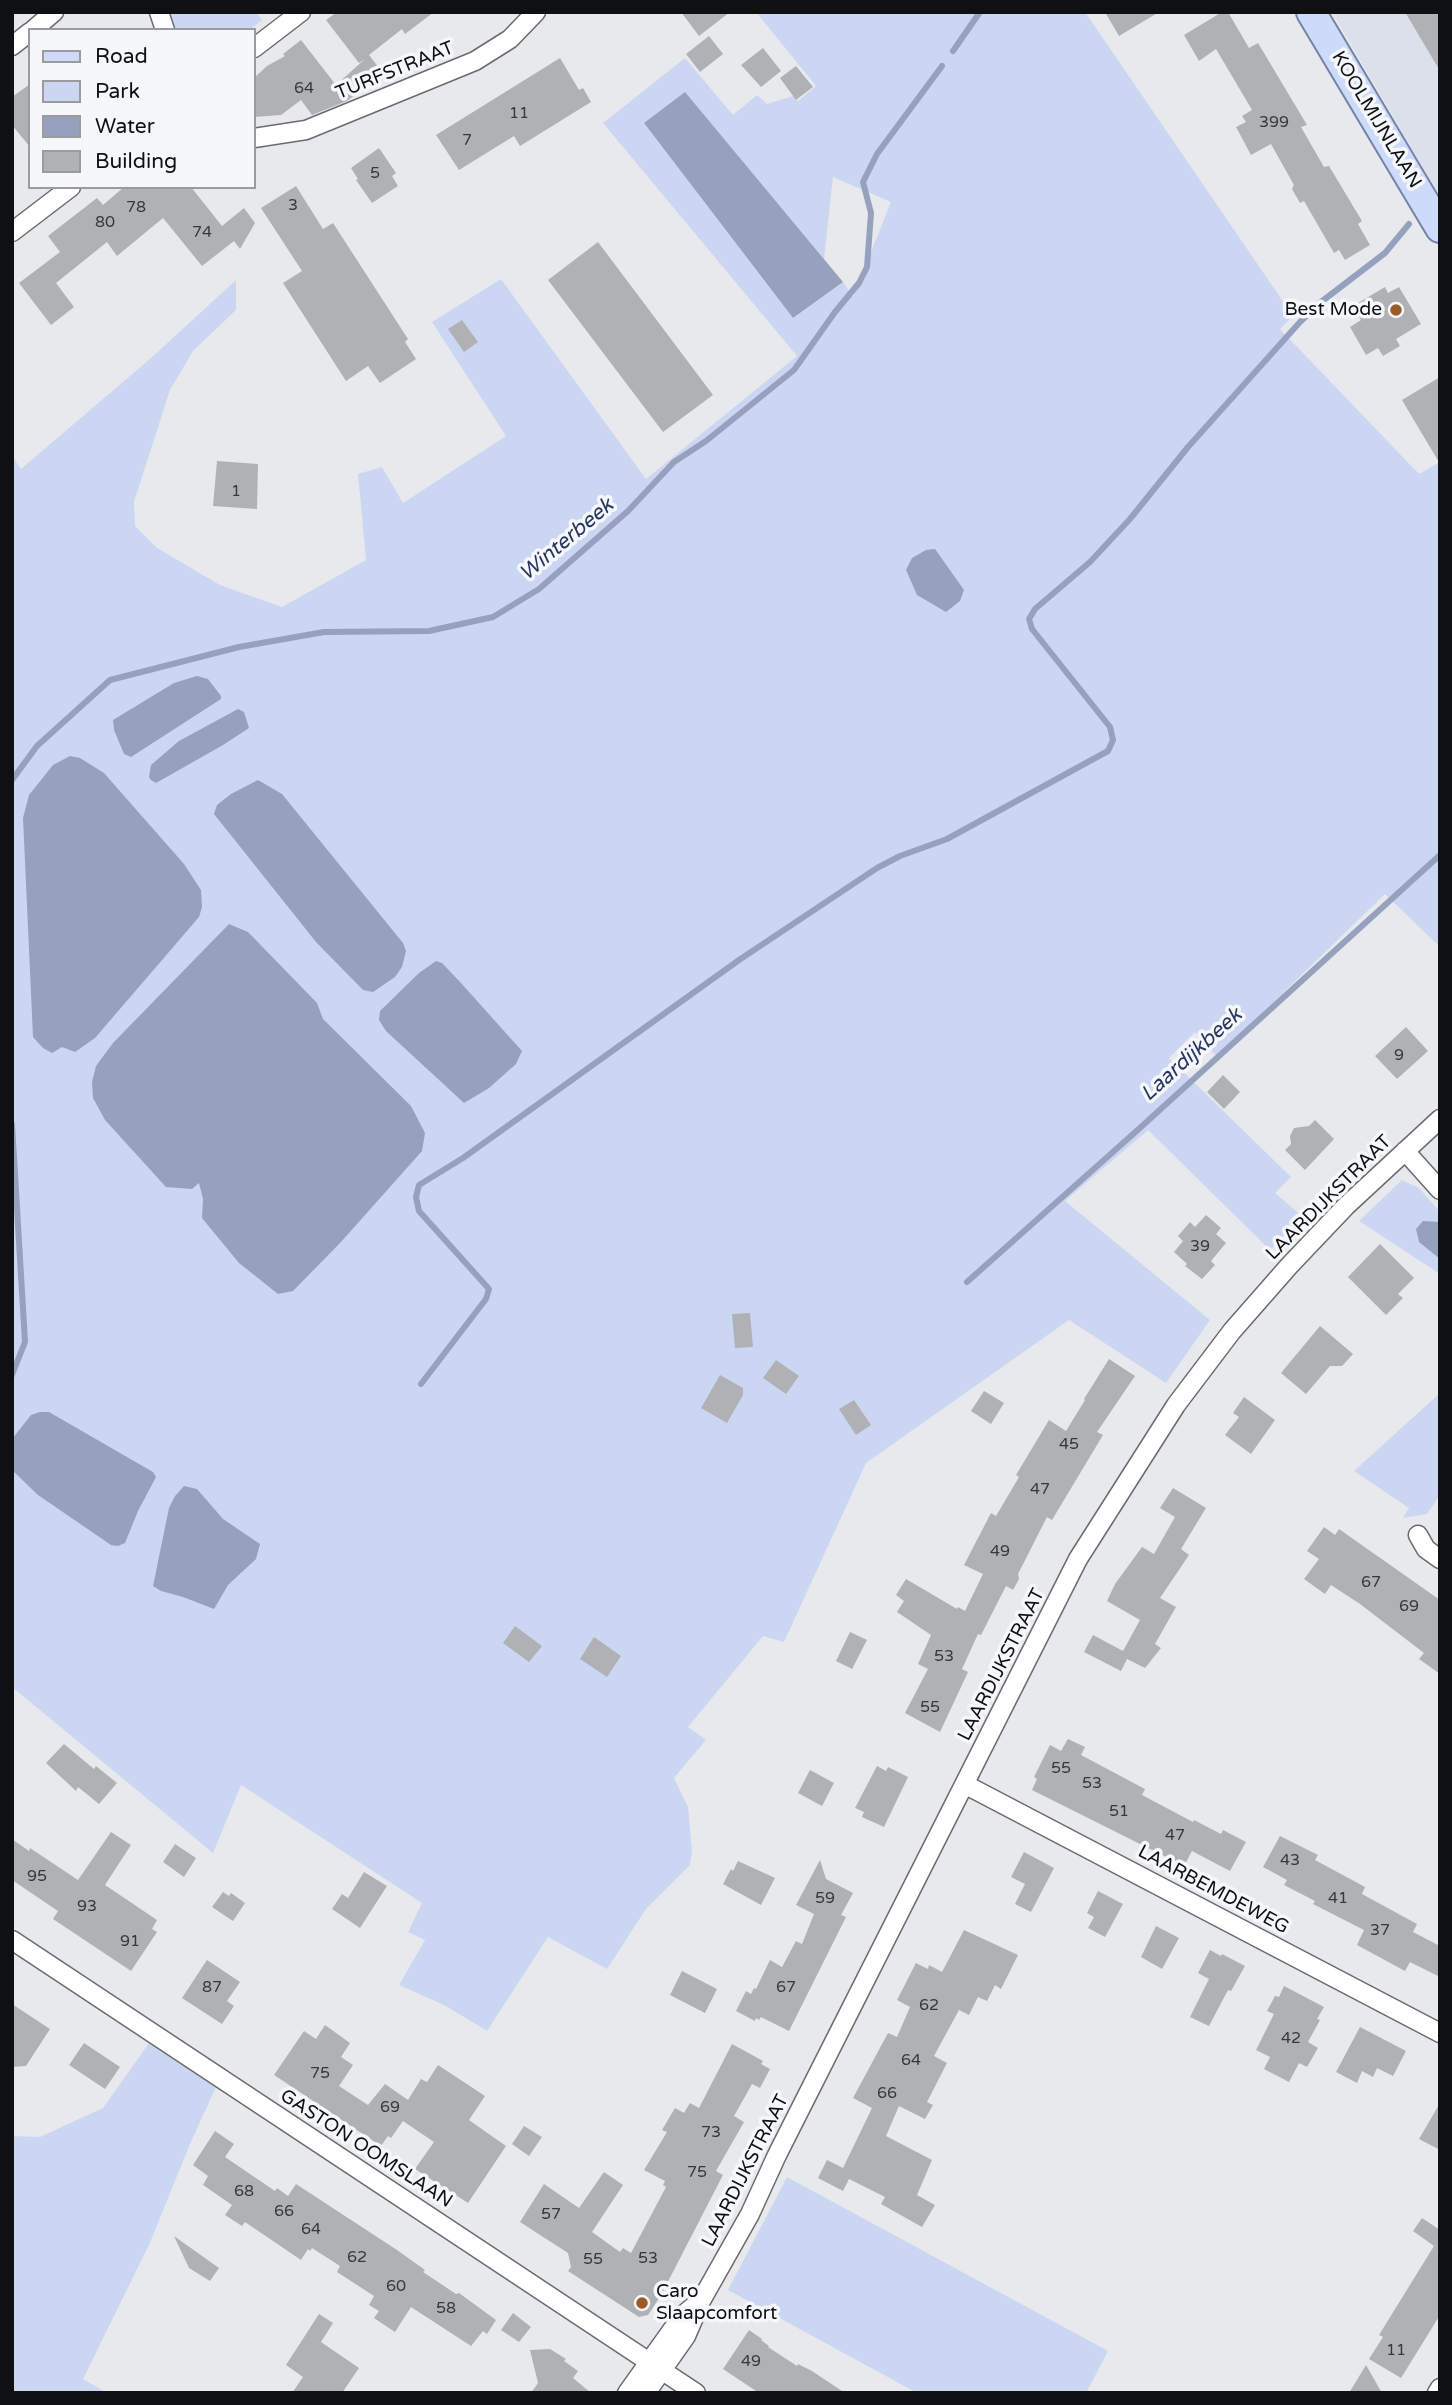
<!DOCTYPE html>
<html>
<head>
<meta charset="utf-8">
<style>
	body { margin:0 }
	#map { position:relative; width:1452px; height:2405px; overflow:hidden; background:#e8e9ed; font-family:"Varela Round",sans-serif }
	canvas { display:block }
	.frame { position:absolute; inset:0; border:14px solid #0f1011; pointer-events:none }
	.legend { position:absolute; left:28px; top:28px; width:228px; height:161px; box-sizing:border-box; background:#f5f7fb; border:2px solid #999b9d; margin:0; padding:9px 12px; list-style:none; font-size:21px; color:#0f1011 }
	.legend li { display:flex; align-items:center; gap:14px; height:35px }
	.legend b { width:35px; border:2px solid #999b9d }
</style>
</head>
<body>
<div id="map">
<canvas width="1452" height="2405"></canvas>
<div class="frame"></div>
<ul class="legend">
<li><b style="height:9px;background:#cddafa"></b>Road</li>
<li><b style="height:19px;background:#cbd7f2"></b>Park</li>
<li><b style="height:19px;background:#95a1bd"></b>Water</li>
<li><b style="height:19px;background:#b0b1b5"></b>Building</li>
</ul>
</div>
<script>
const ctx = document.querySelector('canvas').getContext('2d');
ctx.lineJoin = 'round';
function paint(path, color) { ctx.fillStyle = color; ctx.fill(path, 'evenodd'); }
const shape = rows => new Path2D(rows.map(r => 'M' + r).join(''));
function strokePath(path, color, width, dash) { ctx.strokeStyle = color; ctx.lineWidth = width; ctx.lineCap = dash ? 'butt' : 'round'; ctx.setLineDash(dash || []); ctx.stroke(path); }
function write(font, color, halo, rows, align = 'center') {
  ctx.font = font + ' "Varela Round",sans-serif'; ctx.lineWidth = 7; ctx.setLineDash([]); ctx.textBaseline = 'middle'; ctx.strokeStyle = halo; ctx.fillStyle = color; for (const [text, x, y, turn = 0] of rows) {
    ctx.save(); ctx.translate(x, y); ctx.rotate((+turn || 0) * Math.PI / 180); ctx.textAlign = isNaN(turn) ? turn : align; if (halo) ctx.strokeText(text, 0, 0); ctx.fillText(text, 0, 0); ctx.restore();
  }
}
const built = shape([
	[1332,12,1440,12,1440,189,1437,191]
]);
const green = shape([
	[169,12,256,12,262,20,249,30,175,30],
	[756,12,1085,12,1293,316,1280,329,1419,474,1440,462,1440,947,1385,894,1217,1057,1195,1032,1169,1058,1291,1177,1275,1193,1303,1217,1270,1250,1148,1130,1065,1201,1210,1320,1166,1383,1069,1320,866,1463,784,1642,763,1636,688,1727,706,1740,674,1778,688,1807,692,1851,690,1865,646,1909,607,1969,548,1937,487,2031,446,2006,399,1985,425,1940,408,1932,422,1903,241,1785,213,1853,12,1687,12,456,21,469,151,358,236,280,236,310,193,351,170,390,134,502,135,526,157,548,220,585,282,607,366,560,358,474,382,467,403,503,506,436,432,322,501,279,646,479,797,356,603,123,685,58,733,115,757,95,767,104,793,96,798,101,816,86],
	[685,93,824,259,833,177,891,202,853,297,843,282,793,318,644,123],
	[1402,1180,1419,1188,1440,1212,1440,1274,1359,1221],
	[1440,1393,1440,1495,1427,1514,1403,1518,1409,1508,1354,1471],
	[149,2043,216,2087,190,2144,149,2245,83,2379,107,2393,12,2393,12,2136,40,2137,103,2108],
	[787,2177,1108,2351,1086,2393,917,2393,728,2290]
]);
const water = shape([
	[685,92,843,282,793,318,644,123],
	[935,549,964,590,960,601,946,612,917,595,906,570,912,558,926,550],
	[197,676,208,679,221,696,221,699,131,757,124,754,114,730,113,720,174,683],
	[238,709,244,712,249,728,223,745,156,783,151,780,149,777,151,765,179,741],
	[70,756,80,758,104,773,184,864,201,890,202,907,199,917,95,1038,75,1052,62,1047,52,1053,43,1048,33,1037,23,818,29,795,53,765],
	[258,780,282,794,403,943,406,951,402,967,395,977,373,992,363,990,316,942,214,814,217,805,231,794],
	[229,924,248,932,317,1003,323,1019,411,1106,425,1133,422,1151,341,1242,293,1291,278,1294,239,1263,202,1218,203,1199,199,1183,192,1189,166,1187,105,1120,93,1098,92,1082,96,1066,113,1043],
	[436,961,442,963,461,983,522,1051,516,1064,489,1088,464,1103,386,1031,379,1020,380,1011,419,973],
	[1423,1221,1440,1222,1440,1259,1419,1242,1416,1229],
	[40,1412,49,1412,153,1472,156,1477,138,1511,125,1543,118,1546,111,1545,38,1495,12,1470,12,1439,31,1415],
	[184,1486,197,1489,223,1519,260,1544,256,1559,228,1585,214,1609,183,1597,161,1591,153,1586,169,1508,175,1496]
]);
const stream = shape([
	[953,51,980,12],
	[12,780,37,746,110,680,239,647,324,632,429,631,493,617,539,589,628,511,674,462,706,441,794,370,835,312,859,283,867,267,871,213,863,182,877,154,942,66],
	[12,1124,25,1342,12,1375],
	[967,1282,1141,1127,1440,855],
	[421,1384,486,1299,489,1289,419,1211,416,1197,419,1185,463,1158,739,960,877,868,900,856,947,839,1108,751,1113,740,1110,727,1032,629,1029,619,1035,609,1090,562,1130,519,1188,447,1300,322,1321,302,1385,253,1409,224]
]);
const building = shape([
	[337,12,434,12,405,34,402,29,369,55,383,73,347,101,312,115,301,100,281,115,254,117,254,78,267,66,285,56,283,54,301,40,336,85,365,59,359,63,326,20],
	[681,12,730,12,699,36],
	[1105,12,1159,12,1119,36],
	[1222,12,1228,12,1249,48,1258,43,1307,125,1301,127,1324,167,1329,166,1362,221,1358,224,1370,245,1345,260,1339,250,1334,253,1304,201,1300,203,1292,189,1294,185,1271,144,1251,155,1236,127,1246,122,1242,116,1252,110,1216,49,1199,61,1184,35],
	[1405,12,1440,12,1440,71],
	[709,36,723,54,700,72,686,54],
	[763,48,781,71,761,87,741,65],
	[560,58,579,90,583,88,591,102,520,146,514,136,459,170,436,135],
	[796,66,813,87,796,100,780,78],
	[30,84,30,147,12,125,12,97],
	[379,148,396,173,392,176,398,186,372,203,356,180,358,179,351,168],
	[296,186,323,229,333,223,408,339,405,342,416,359,380,383,368,366,346,381,283,283,302,271,261,208],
	[124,187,191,187,222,226,244,208,255,223,240,249,234,241,202,266,163,218,117,256,107,242,56,283,74,307,51,325,19,283,60,252,48,236,97,198,103,205],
	[598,242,713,395,663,432,548,280],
	[1385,287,1388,293,1399,287,1421,324,1396,339,1400,346,1383,356,1378,348,1366,355,1350,327,1361,320,1353,306],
	[462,320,478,342,464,352,448,329],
	[1440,377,1440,464,1402,400],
	[217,461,258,464,257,509,213,506],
	[1406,1027,1428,1051,1397,1079,1375,1056],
	[1223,1075,1240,1092,1224,1109,1207,1092],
	[1315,1120,1334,1139,1305,1170,1285,1150,1291,1144,1290,1136,1294,1128,1309,1126],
	[1206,1215,1221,1228,1216,1234,1226,1243,1211,1261,1215,1265,1202,1279,1185,1266,1187,1264,1174,1252,1183,1241,1178,1236,1190,1222,1195,1227],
	[1380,1244,1414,1278,1398,1294,1403,1298,1386,1315,1348,1277],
	[750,1313,753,1347,735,1348,732,1314],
	[1320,1326,1353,1354,1342,1366,1330,1366,1306,1394,1281,1373],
	[1109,1359,1135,1376,1097,1432,1103,1435,1052,1520,1047,1517,1018,1574,1019,1579,1013,1590,1006,1586,981,1635,978,1634,962,1669,968,1672,940,1732,905,1713,928,1669,918,1664,931,1635,897,1612,904,1601,896,1595,906,1579,957,1609,958,1607,965,1611,983,1574,964,1565,991,1513,996,1516,1019,1477,1016,1475,1049,1420,1066,1431,1085,1400,1084,1399],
	[776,1360,799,1376,786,1394,763,1378],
	[720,1375,743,1388,743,1395,727,1423,701,1408],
	[984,1391,1004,1403,991,1424,971,1411],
	[1244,1397,1275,1420,1251,1454,1225,1435,1239,1417,1233,1413],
	[854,1400,871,1425,856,1435,839,1409],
	[1173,1488,1206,1508,1181,1549,1189,1555,1160,1598,1176,1607,1155,1644,1161,1648,1145,1668,1127,1659,1121,1671,1084,1652,1093,1635,1123,1651,1140,1620,1107,1601,1115,1584,1142,1547,1154,1554,1175,1517,1160,1508],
	[1324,1527,1335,1535,1339,1529,1440,1600,1440,1674,1419,1659,1424,1653,1360,1604,1331,1585,1325,1594,1304,1579,1319,1559,1307,1551],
	[515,1626,542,1646,529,1662,503,1643],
	[850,1632,867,1640,852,1669,836,1661],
	[594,1637,621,1656,607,1677,580,1659],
	[1068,1739,1085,1747,1081,1755,1145,1789,1142,1795,1193,1822,1194,1820,1221,1834,1223,1830,1246,1842,1230,1871,1192,1851,1184,1866,1032,1790,1037,1779,1034,1777,1050,1745,1061,1751],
	[64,1744,94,1769,96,1766,117,1783,99,1804,78,1787,76,1791,46,1763],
	[877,1766,886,1771,888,1767,908,1777,884,1827,862,1817,864,1812,855,1808],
	[810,1770,834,1783,822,1806,798,1793],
	[111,1832,131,1845,105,1885,157,1920,152,1929,157,1932,131,1971,53,1919,58,1911,12,1880,12,1839,29,1851,30,1848,78,1880],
	[1280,1836,1318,1855,1315,1860,1365,1887,1362,1894,1417,1924,1413,1932,1440,1946,1440,1977,1410,1962,1405,1971,1357,1945,1364,1930,1313,1904,1315,1901,1284,1885,1287,1880,1263,1867],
	[175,1844,196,1858,184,1877,163,1862],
	[1024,1852,1054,1868,1031,1912,1015,1904,1025,1884,1011,1877],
	[820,1860,826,1879,853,1893,841,1915,846,1917,789,2031,761,2017,759,2020,756,2018,755,2021,736,2011,746,1991,751,1994,754,1988,756,1989,770,1960,782,1967,796,1941,802,1944,814,1914,796,1905],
	[738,1861,775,1878,761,1905,723,1884,731,1869,733,1871],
	[364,1872,387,1886,360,1928,332,1909,342,1894,348,1898],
	[1098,1891,1123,1904,1105,1937,1088,1928,1094,1917,1087,1913],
	[223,1892,229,1896,231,1893,245,1903,233,1921,212,1907],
	[1156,1926,1179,1938,1162,1969,1141,1957],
	[964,1930,1018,1955,1001,1989,995,1985,987,2001,978,1997,969,2015,959,2010,934,2056,947,2063,927,2102,933,2105,925,2119,899,2106,886,2136,932,2160,917,2195,935,2205,922,2227,881,2204,885,2197,849,2179,843,2191,818,2178,827,2160,843,2168,872,2108,853,2098,888,2033,897,2037,910,2007,897,2000,916,1963,928,1969,929,1965,942,1972],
	[1210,1950,1221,1956,1222,1954,1245,1966,1231,1991,1228,1990,1209,2026,1190,2017,1209,1979,1198,1973],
	[207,1960,240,1982,227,2001,234,2006,222,2024,182,1998],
	[682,1971,717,1989,705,2013,670,1995],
	[1284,1986,1324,2007,1317,2019,1320,2020,1308,2042,1318,2048,1307,2067,1299,2063,1289,2082,1264,2069,1270,2057,1256,2050,1274,2014,1267,2011,1275,1996,1279,1997],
	[12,2004,50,2029,26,2066,12,2067],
	[325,2025,350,2043,341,2057,353,2065,339,2086,368,2105,385,2084,408,2100,421,2079,427,2082,438,2065,485,2096,469,2120,506,2146,468,2203,415,2169,434,2142,403,2121,391,2138,388,2136,381,2146,274,2075,304,2031,316,2039],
	[1360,2027,1406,2051,1393,2076,1377,2068,1373,2077,1362,2071,1357,2083,1336,2072],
	[84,2043,120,2067,105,2089,69,2065],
	[732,2044,763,2061,761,2064,770,2069,760,2088,752,2084,734,2116,744,2122,716,2171,723,2175,660,2297,648,2315,639,2317,568,2271,571,2267,568,2253,520,2222,544,2184,579,2208,604,2172,623,2185,592,2232,620,2252,623,2248,631,2253,666,2187,663,2185,665,2181,644,2170,667,2132,662,2130,675,2108,684,2113,690,2103,699,2108],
	[1440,2103,1440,2150,1419,2139],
	[524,2126,542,2137,529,2156,512,2144],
	[215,2131,234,2144,225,2157,275,2191,277,2188,288,2196,296,2184,397,2250,425,2270,423,2272,456,2294,459,2293,496,2320,487,2334,483,2331,471,2346,411,2307,395,2332,374,2318,379,2311,369,2305,374,2296,337,2272,340,2266,312,2248,310,2251,308,2249,301,2260,245,2222,242,2226,225,2215,232,2205,203,2185,208,2176,193,2165],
	[1422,2218,1440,2230,1440,2315,1401,2378,1369,2359,1383,2337,1379,2335,1434,2246,1413,2231],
	[174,2236,219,2268,210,2281,189,2268],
	[513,2313,531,2327,519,2342,501,2330],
	[319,2314,333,2323,321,2342,359,2368,342,2393,292,2393,303,2377,286,2365],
	[749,2330,762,2339,761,2340,769,2346,768,2347,797,2366,798,2364,812,2371,845,2393,759,2393,723,2369],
	[550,2349,566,2359,564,2361,578,2371,573,2378,591,2393,531,2393,538,2383,530,2350],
	[1366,2365,1382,2393,1349,2393]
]);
const minor = shape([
	[159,12,165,30],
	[33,30,54,12],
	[12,46,30,32],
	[254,48,301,12],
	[254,138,306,130,475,61,510,39,536,12],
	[12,232,71,187],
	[1405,1151,1440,1190],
	[1418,1535,1426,1549,1440,1559],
	[966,1785,1440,2033],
	[12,1940,696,2393],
	[627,2393,682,2316,700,2301],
	[646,2393,686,2336,702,2299,750,2214,777,2155,1078,1559,1176,1405,1232,1331,1289,1266,1346,1206,1440,1119],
	[1437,2393,1440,2388]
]);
const primary = shape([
	[1311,12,1440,228]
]);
const markers = [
	[1396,310,7,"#9c5b25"],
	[642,2303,7,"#9c5b25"]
];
const numberNames = [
	["64",304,89],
	["11",519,114],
	["399",1274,123],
	["7",467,141],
	["5",375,174],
	["3",293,206],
	["78",136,208],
	["80",105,223],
	["74",202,233],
	["1",236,492],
	["9",1399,1056],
	["39",1200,1247],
	["45",1069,1445],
	["47",1040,1490],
	["49",1000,1552],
	["67",1371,1583],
	["69",1409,1607],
	["53",944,1657],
	["55",930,1708],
	["55",1061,1769],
	["53",1092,1784],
	["51",1119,1812],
	["47",1175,1836],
	["43",1290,1861],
	["95",37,1877],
	["59",825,1899],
	["41",1338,1899],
	["93",87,1907],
	["37",1380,1931],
	["91",130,1942],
	["87",212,1988],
	["67",786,1988],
	["62",929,2006],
	["42",1291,2039],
	["64",911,2061],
	["75",320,2074],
	["66",887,2094],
	["69",390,2108],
	["73",711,2133],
	["75",697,2173],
	["68",244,2192],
	["66",284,2212],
	["57",551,2215],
	["64",311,2230],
	["62",357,2258],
	["53",648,2259],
	["55",593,2260],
	["60",396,2287],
	["58",446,2309],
	["11",1396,2351],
	["49",751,2362]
];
const streetNames = [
	["TURFSTRAAT",395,71,-22],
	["KOOLMIJNLAAN",1376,120,59],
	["LAARDIJKSTRAAT",1329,1198,-45],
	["LAARDIJKSTRAAT",1002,1665,-63],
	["LAARBEMDEWEG",1213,1890,28],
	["GASTON OOMSLAAN",366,2149,33],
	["LAARDIJKSTRAAT",746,2171,-63]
];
const poiNames = [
	["Best Mode",1382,310],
	["Caro",656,2292,"left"],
	["Slaapcomfort",656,2314,"left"]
];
const waterNames = [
	["Winterbeek",567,540,-40],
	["Laardijkbeek",1192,1055,-42]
];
paint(built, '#dbe0eb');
paint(green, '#cbd7f2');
paint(water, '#95a1bd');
strokePath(stream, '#95a1bd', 6);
paint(building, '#b0b1b5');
strokePath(minor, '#6a6b6f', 21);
strokePath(primary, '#7483a6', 32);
strokePath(minor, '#fff', 18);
strokePath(primary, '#cddafa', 28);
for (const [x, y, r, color] of markers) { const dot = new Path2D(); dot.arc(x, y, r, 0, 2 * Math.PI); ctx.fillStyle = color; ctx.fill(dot); strokePath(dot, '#f5f7fb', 2.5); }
write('16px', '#37383a', null, numberNames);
write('19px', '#0f1011', '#f5f7fb', streetNames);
write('19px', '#0f1011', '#f5f7fb', poiNames, 'right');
write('italic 21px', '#28375f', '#f5f7fb', waterNames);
</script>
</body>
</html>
